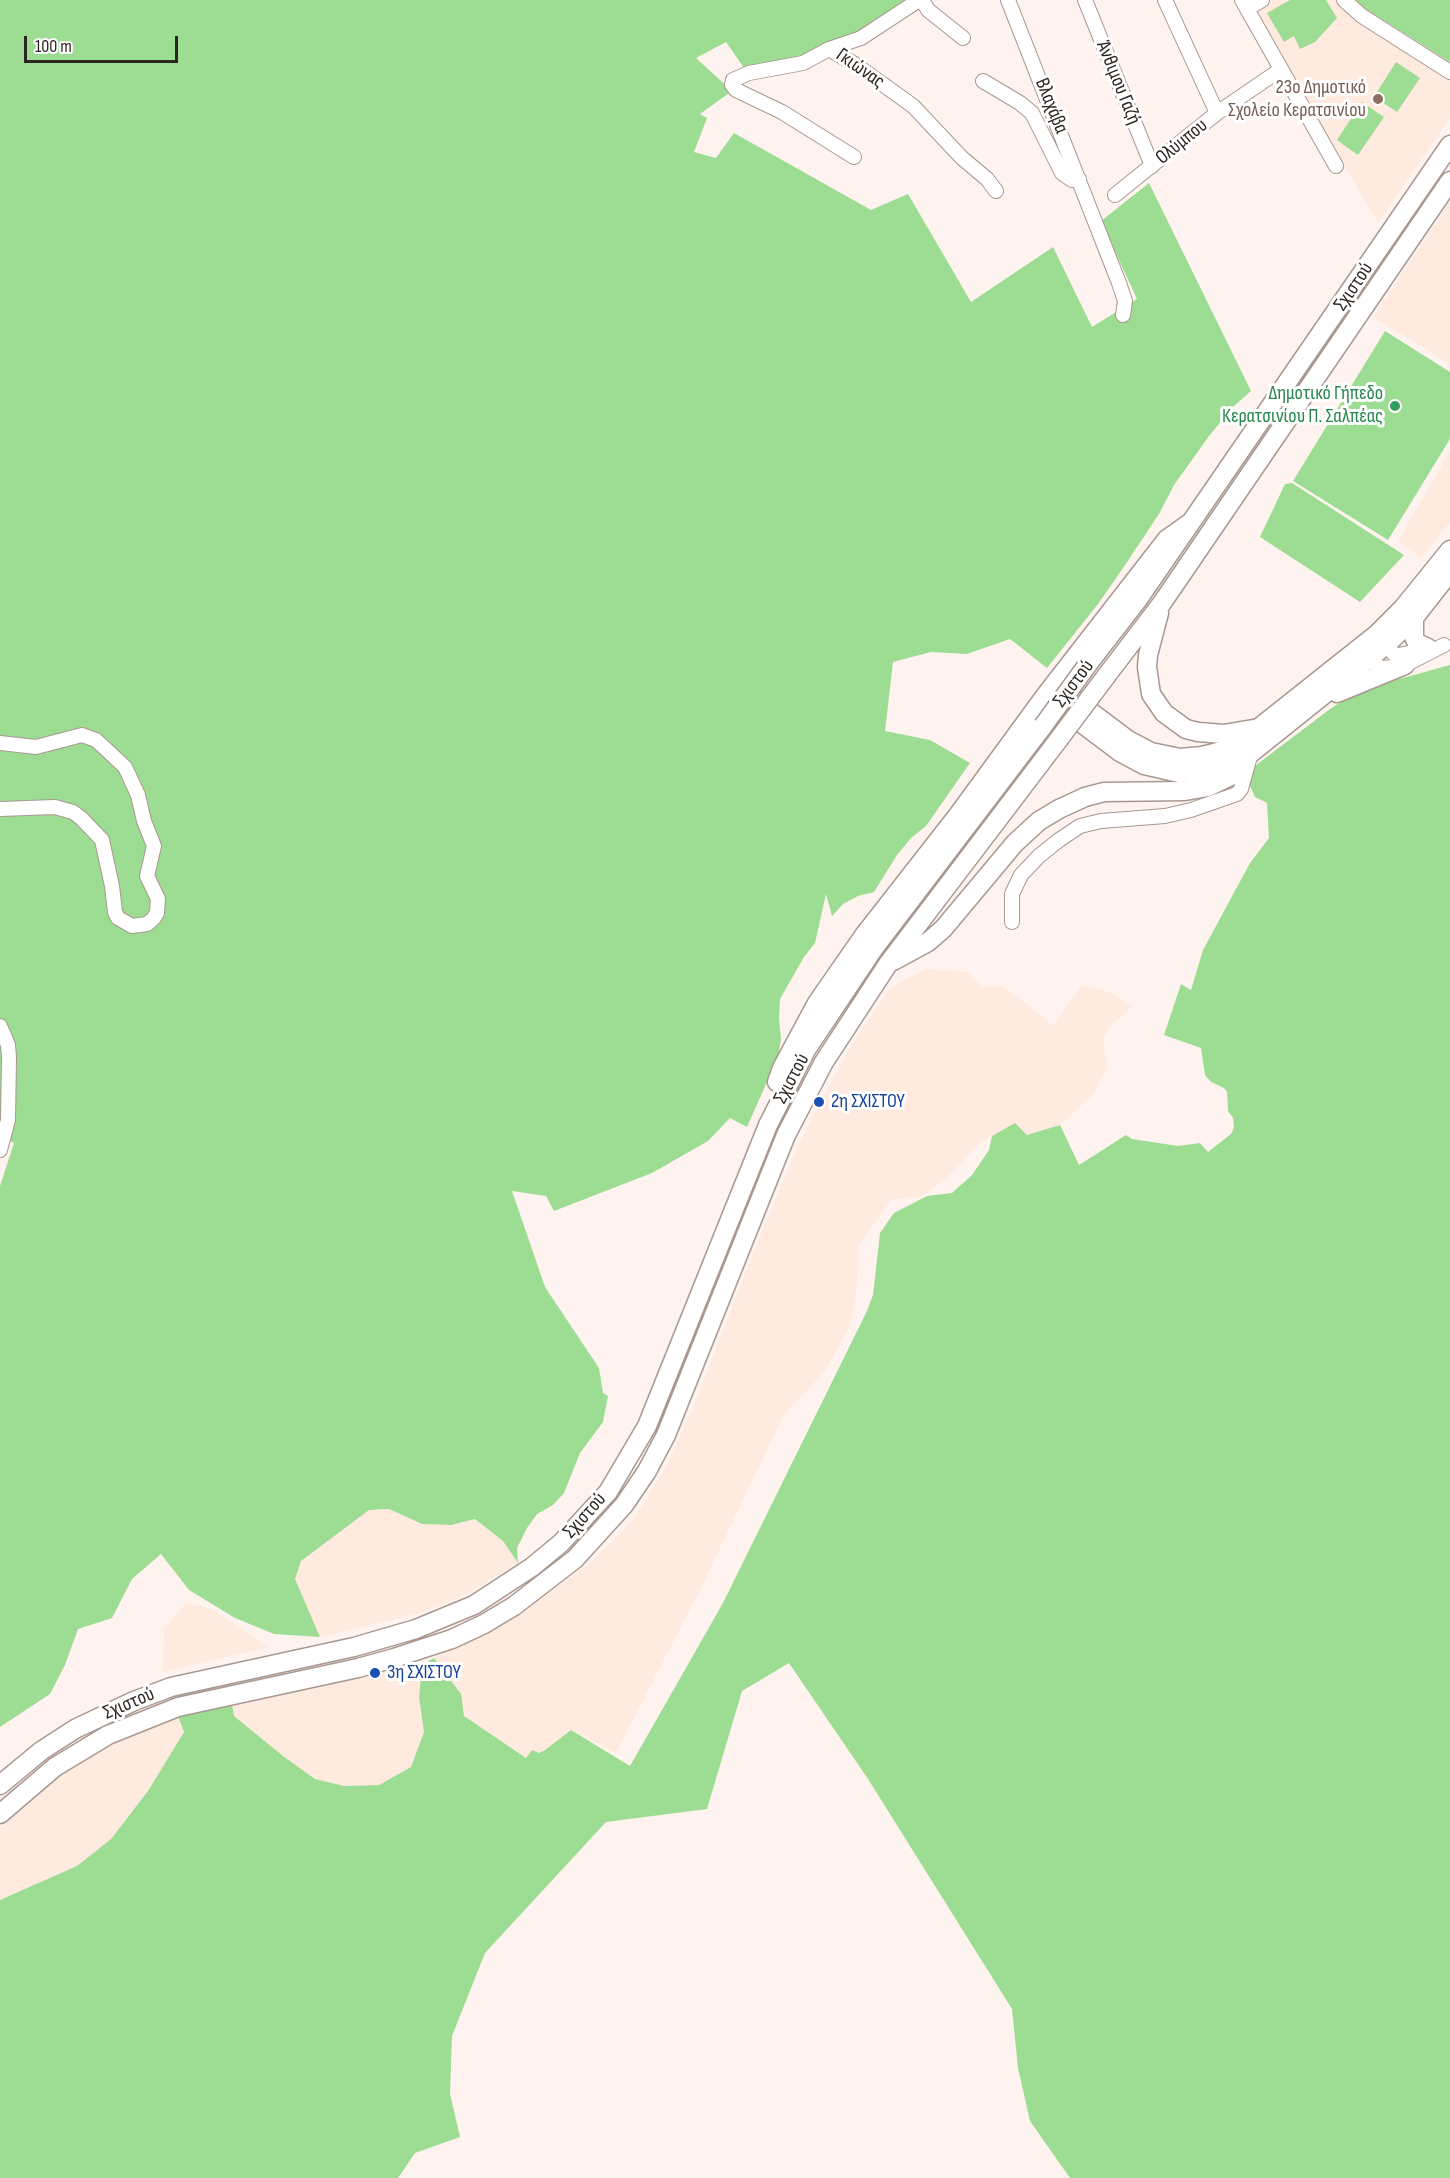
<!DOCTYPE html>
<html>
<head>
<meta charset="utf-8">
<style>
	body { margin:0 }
	#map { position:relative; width:1450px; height:2178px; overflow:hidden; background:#fef3ee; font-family:"Sofia Sans Condensed",sans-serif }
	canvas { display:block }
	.scale { position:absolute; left:24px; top:36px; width:154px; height:27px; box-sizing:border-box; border:3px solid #2c2622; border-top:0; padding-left:8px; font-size:18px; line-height:21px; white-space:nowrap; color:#2c2622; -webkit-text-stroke:4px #fff; paint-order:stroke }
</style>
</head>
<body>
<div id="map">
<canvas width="1450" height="2178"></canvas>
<div class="scale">100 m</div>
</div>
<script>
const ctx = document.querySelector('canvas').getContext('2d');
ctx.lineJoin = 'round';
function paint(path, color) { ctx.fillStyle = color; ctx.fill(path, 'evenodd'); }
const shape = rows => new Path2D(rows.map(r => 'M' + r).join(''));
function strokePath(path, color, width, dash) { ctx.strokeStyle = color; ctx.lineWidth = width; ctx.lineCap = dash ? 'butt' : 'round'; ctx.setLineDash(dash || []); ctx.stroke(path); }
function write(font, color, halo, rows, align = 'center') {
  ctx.font = font + ' "Sofia Sans Condensed",sans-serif'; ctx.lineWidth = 6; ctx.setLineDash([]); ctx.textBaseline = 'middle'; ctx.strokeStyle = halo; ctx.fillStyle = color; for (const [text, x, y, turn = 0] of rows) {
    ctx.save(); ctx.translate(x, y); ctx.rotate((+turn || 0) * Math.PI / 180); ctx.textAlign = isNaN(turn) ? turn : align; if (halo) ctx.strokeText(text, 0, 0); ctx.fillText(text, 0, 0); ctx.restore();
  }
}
const built = shape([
	[1274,0,1336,0,1340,7,1450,81,1450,118,1378,223,1254,11],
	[1450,202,1450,364,1373,317],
	[1450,451,1450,522,1421,558,1398,541],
	[926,969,967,972,983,987,1001,986,1016,995,1053,1026,1082,985,1113,993,1132,1007,1109,1027,1103,1039,1107,1068,1094,1094,1060,1125,1027,1135,1015,1123,980,1143,951,1174,923,1196,891,1200,859,1246,856,1298,848,1330,825,1371,783,1416,701,1588,616,1753,571,1730,545,1750,526,1758,464,1716,461,1694,434,1658,483,1636,531,1606,587,1566,632,1521,663,1472,695,1404,751,1258,801,1139,850,1047,890,988],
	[389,1509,422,1524,451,1525,475,1519,503,1541,518,1563,466,1594,425,1612,320,1637,295,1579,301,1561,369,1510],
	[187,1603,211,1609,270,1647,163,1672,164,1628],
	[422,1665,419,1697,424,1732,411,1767,379,1785,344,1786,315,1779,283,1756,234,1716,232,1704,383,1669],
	[178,1716,184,1732,148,1791,111,1839,77,1866,0,1900,0,1826,38,1791,89,1755,129,1732]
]);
const green = shape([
	[0,0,912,0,872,27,812,55,771,66,744,68,726,42,696,58,732,91,700,114,707,118,694,152,716,158,734,133,871,210,908,194,971,302,1053,247,1092,327,1137,299,1101,221,1149,183,1251,391,1233,407,1209,436,1174,485,1159,514,1121,571,1098,604,1047,668,1010,639,967,654,931,652,893,662,885,731,930,740,970,763,926,826,911,838,897,855,874,892,858,896,843,904,832,916,826,894,815,943,804,957,780,999,779,1019,781,1039,778,1057,747,1127,730,1118,708,1141,652,1173,554,1211,546,1196,512,1191,545,1287,599,1368,603,1393,608,1396,603,1422,580,1453,564,1493,553,1505,537,1514,527,1528,517,1548,518,1563,503,1541,475,1519,451,1525,422,1524,389,1509,369,1510,301,1561,295,1579,320,1637,274,1634,235,1618,189,1590,161,1554,132,1579,112,1618,78,1629,65,1665,50,1694,0,1727,0,1186,14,1143,0,1137],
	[1290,0,1326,0,1337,18,1315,42,1300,49,1294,36,1284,42,1267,13],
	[1352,0,1450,0,1450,62,1353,1],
	[1396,62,1420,78,1397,112,1374,97],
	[1362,102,1384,117,1358,155,1337,140],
	[1385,331,1450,372,1450,439,1388,540,1293,481],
	[1292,483,1404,555,1360,602,1260,537,1285,484],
	[1450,665,1450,2178,1070,2178,1030,2121,1018,2068,1012,2009,868,1779,789,1663,742,1691,707,1809,606,1822,485,1953,452,2036,450,2094,460,2137,415,2153,398,2178,0,2178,0,1900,77,1866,111,1839,148,1791,184,1732,178,1716,232,1704,234,1716,283,1756,315,1779,344,1786,379,1785,411,1767,424,1732,419,1697,422,1665,434,1658,461,1694,464,1716,526,1758,532,1750,539,1753,545,1750,571,1730,630,1766,723,1603,867,1311,873,1295,880,1233,894,1213,927,1196,952,1193,972,1175,989,1150,992,1136,1015,1123,1027,1135,1060,1125,1079,1165,1126,1135,1132,1139,1178,1146,1200,1143,1208,1152,1231,1134,1234,1127,1233,1118,1228,1111,1227,1092,1224,1088,1211,1082,1205,1075,1201,1048,1164,1035,1181,984,1191,990,1203,950,1250,863,1269,838,1267,803,1255,797,1248,781,1247,772,1330,709,1350,696,1388,682]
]);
const minor = shape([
	[919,0,861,38,829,49,856,65,913,106,962,158,987,179,996,191],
	[922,0,928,10,963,38],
	[1008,0,1119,283,1125,301,1123,315],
	[1085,0,1152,166],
	[1165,0,1217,113],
	[1242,0,1336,166],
	[1344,0,1362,16,1450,72],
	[1247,9,1262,0],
	[829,49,803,63,749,73,733,80,732,85,736,90,782,112,854,157],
	[983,81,1020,103,1032,113,1062,173,1072,180,1079,179],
	[1115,195,1217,113,1280,70],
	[1386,645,1394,654,1399,655,1422,650],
	[1371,658,1376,665,1382,668,1393,667,1405,665,1444,645],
	[0,743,36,747,82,735,96,740,125,767,138,795,144,821,154,846,147,876,158,899,157,913,153,919,147,924,132,926,118,918,115,912,112,886,102,840,81,818,73,812,55,807,0,809],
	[1012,922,1012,894,1021,875,1039,856,1059,840,1080,826,1101,821,1165,816,1191,810,1237,794,1241,789,1251,753],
	[0,1026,8,1045,9,1057,8,1120,0,1150]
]);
const major = shape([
	[1159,613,1148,655,1147,667,1151,694,1164,713,1186,729,1198,732,1224,734,1253,729],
	[1414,618,1414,637,1417,643,1428,648],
	[1088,664,1139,598,1450,145],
	[1107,675,1162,603,1450,181],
	[1056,686,1128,740,1151,752,1180,758,1202,756,1218,752,1233,746,1260,727,1377,634,1403,608,1450,550],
	[1337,693,1405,665],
	[1047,697,1120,752,1144,765,1179,773,1203,772,1221,768,1251,753,1386,645,1414,618,1450,572],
	[893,961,928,942,943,929,1015,843,1039,821,1059,809,1085,797,1104,792,1185,791,1208,787,1231,776,1238,765],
	[777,1082,782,1068,817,1003,865,934,958,815,1045,696,1167,539,1191,522],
	[0,1785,41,1751,75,1729,134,1701,171,1687,354,1647,416,1629,474,1605,532,1567,561,1543,608,1492,647,1426,768,1125,806,1050,874,948,1043,726],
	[0,1814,55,1767,108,1735,178,1707,358,1668,394,1658,452,1639,484,1624,514,1606,575,1559,624,1505,647,1471,666,1435,786,1135,824,1062,888,964,1059,739]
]);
const majorBridge = shape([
	[1043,726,1088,664],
	[1059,739,1107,675]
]);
const markers = [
	[1378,99,6,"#8d6e63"],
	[1395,406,6,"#2e9e5b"],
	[819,1102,6,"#1a4fb4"],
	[375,1673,6,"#1a4fb4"]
];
const streetNames = [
	["Γκιώνας",860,69,35],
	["Άνθιμου Γαζή",1118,83,68],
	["Βλαχάβα",1051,106,68],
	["Ολύμπου",1182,142,-39],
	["Σχιστού",1354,287,-56],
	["Σχιστού",1074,684,-53],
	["Σχιστού",792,1079,-62],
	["Σχιστού",585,1516,-48],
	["Σχιστού",129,1704,-23]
];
const educationNames = [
	["23o Δημοτικό",1366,88],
	["Σχολείο Κερατσινίου",1366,111]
];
const leisureNames = [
	["Δημοτικό Γήπεδο",1383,394],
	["Κερατσινίου Π. Σαλπέας",1383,417]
];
const transitNames = [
	["2η ΣΧΙΣΤΟΥ",831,1102],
	["3η ΣΧΙΣΤΟΥ",387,1673]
];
paint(built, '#ffeadf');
paint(green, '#9ddc93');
strokePath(minor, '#a99890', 16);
strokePath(major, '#a99890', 21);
strokePath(minor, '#fff', 14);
strokePath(major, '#fff', 18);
strokePath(majorBridge, '#a99890', 21, []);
strokePath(majorBridge, '#fff', 18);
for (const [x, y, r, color] of markers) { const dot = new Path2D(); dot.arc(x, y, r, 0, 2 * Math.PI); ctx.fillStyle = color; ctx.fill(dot); strokePath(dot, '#fff', 2); }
write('20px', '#2c2622', '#fff', streetNames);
write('20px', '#785e54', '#fff', educationNames, 'right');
write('20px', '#27864d', '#fff', leisureNames, 'right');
write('20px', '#164399', '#fff', transitNames, 'left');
</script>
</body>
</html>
